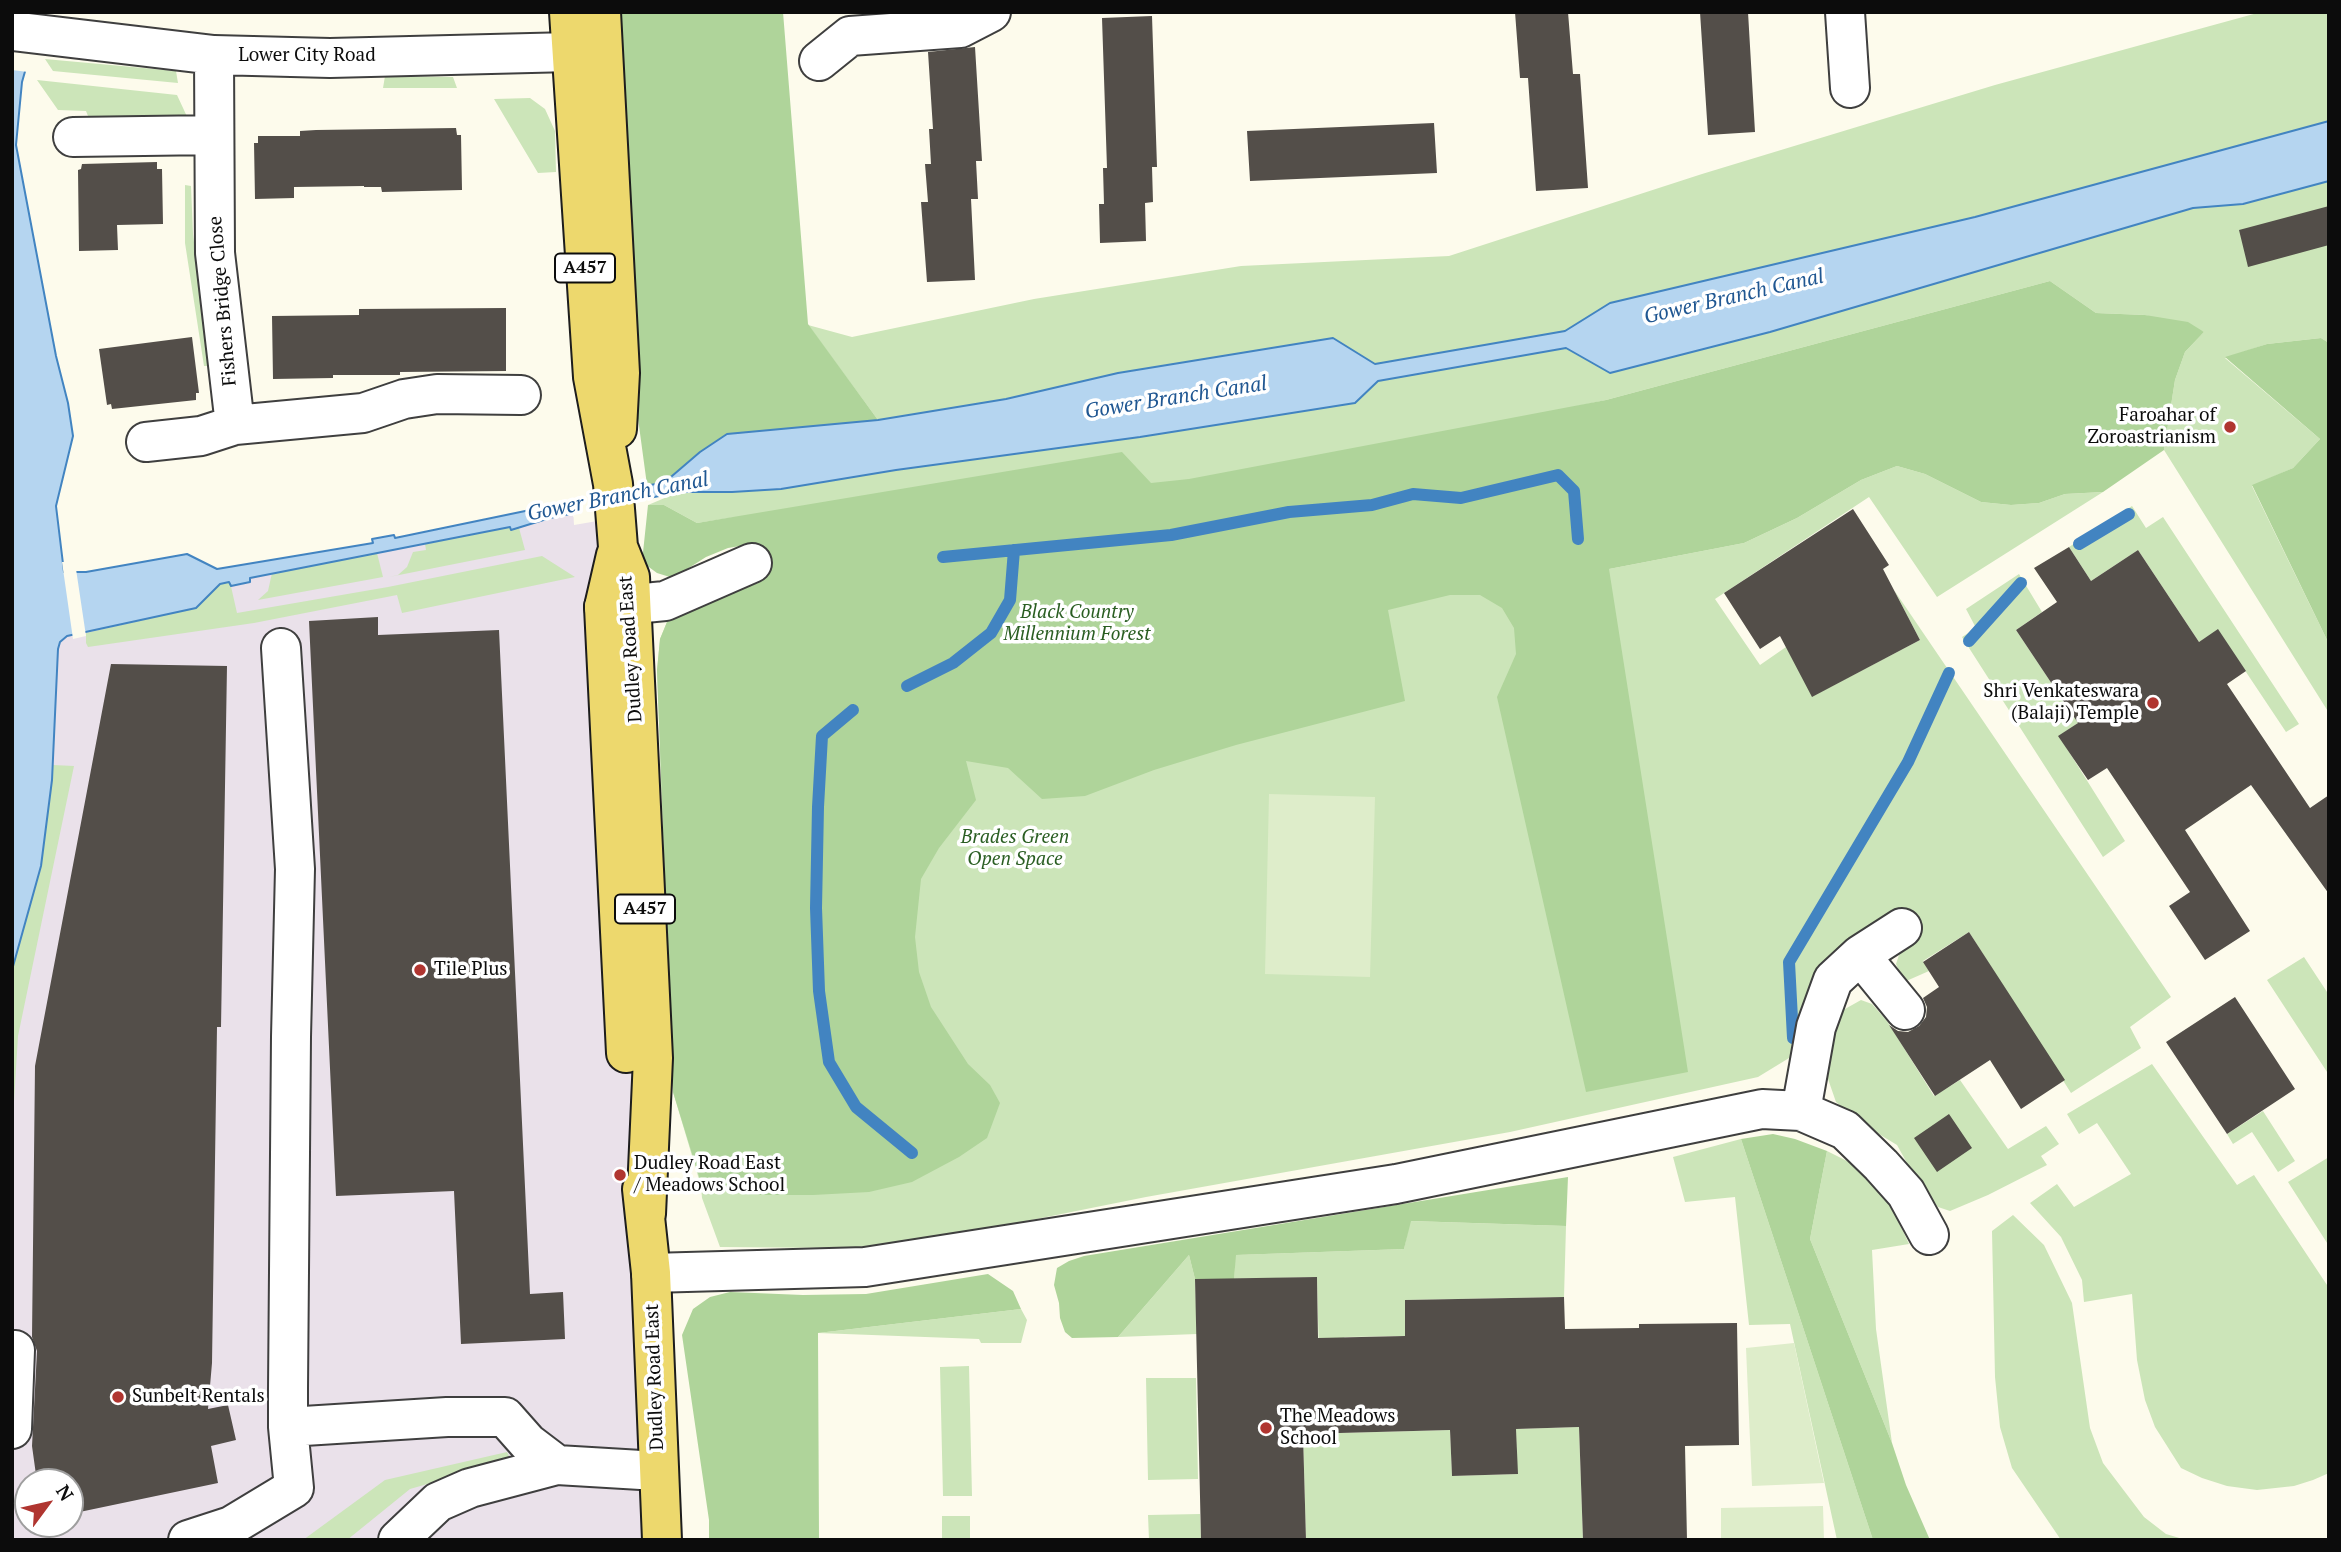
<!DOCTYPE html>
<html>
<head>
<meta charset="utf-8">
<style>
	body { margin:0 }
	#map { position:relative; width:2341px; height:1552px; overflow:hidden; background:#fdfbec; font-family:"PT Serif",serif }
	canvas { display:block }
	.frame { position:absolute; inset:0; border:14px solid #0c0c0c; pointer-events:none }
	.north { position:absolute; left:14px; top:1468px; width:70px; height:70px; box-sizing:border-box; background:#fff; border:2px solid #9e9e9e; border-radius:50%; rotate:57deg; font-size:19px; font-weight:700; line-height:28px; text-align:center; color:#0c0c0c }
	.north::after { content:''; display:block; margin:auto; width:24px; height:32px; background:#b03530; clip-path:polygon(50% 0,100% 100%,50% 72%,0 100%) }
</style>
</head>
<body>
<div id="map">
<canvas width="2341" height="1552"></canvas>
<div class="frame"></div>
<div class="north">N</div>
</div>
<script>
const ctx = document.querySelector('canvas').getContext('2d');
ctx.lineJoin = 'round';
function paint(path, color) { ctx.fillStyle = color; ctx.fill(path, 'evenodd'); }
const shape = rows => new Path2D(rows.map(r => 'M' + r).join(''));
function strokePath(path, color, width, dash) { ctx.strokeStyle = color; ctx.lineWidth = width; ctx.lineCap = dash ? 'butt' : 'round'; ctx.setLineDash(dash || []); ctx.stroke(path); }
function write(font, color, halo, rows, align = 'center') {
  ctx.font = font + ' "PT Serif",serif'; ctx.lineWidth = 7; ctx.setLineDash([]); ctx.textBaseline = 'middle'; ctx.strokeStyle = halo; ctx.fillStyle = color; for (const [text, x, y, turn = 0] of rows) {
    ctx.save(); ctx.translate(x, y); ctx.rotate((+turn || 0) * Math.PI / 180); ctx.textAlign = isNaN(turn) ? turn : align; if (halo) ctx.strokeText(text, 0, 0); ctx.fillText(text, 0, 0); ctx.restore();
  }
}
const industrial = shape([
	[573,507,574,525,615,518,662,1540,12,1540,12,608,199,580],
	[28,1482,70,1482,70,1524,28,1524]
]);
const green = shape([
	[2261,12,2329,12,2329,121,1975,217,1610,303,1565,331,1375,364,1333,338,1118,373,1006,399,878,420,808,325,852,337,1034,299,1241,266,1449,256,1702,174,1995,85],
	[45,59,176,71,178,83,53,71],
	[385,76,453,77,457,88,383,88],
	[37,80,177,95,190,123,90,121,86,111,58,110],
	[530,98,545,109,555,131,556,172,538,173,494,99],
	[2329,181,2329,343,2321,338,2267,344,2225,358,2320,439,2293,468,2252,486,2329,644,2329,713,2164,450,2175,380,2185,352,2204,332,2145,315,2096,313,2050,281,1606,400,1573,407,1609,569,1744,543,1797,518,1861,480,1897,466,1925,474,1981,502,2011,505,2039,503,2065,494,2103,492,1937,597,1869,497,1715,599,1760,665,1786,647,1813,696,1920,640,1894,590,2171,997,2130,1027,2141,1048,2071,1093,1969,932,1923,961,1929,971,1904,982,1896,964,1900,952,1894,914,1815,972,1794,1055,1758,1077,1510,1132,1146,1197,927,1241,845,1248,720,1247,702,1198,701,1186,673,1092,657,671,660,639,667,622,688,609,758,584,796,536,736,517,697,523,664,505,648,505,679,492,732,492,781,489,896,470,1140,437,1355,403,1378,381,1566,348,1610,373,2193,208,2243,204],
	[185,185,191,186,193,234,209,366,204,366,185,243],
	[2132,506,2146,528,2163,517,2299,724,2286,732,2218,630,2199,642,2138,550,2091,581,2069,547],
	[510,527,511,530,519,528,525,550,389,577,398,575,407,567,413,552,426,550,425,544],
	[377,553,383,577,258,600,268,591,272,573],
	[542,556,575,577,402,613,397,595,254,623,88,647,86,643,86,633,196,608,220,584,230,582,237,613,388,587],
	[2019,574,2042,612,2016,630,2078,723,2059,736,2125,841,2103,857,1962,637,1976,628,1966,609],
	[53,765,74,766,18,1036,12,1134,12,970,41,866],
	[2304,957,2329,995,2329,1075,2267,980],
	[1861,1000,1872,1004,1887,1021,1934,1096,1960,1080,2008,1149,2046,1126,2059,1144,2041,1156,2047,1165,1988,1195,1950,1211,1938,1207,1912,1172,1897,1145,1859,1122,1836,1102,1828,1079,1828,1067,1836,1014],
	[2152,1064,2237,1185,2254,1175,2329,1288,2329,1473,2313,1480,2294,1486,2257,1490,2227,1486,2202,1478,2181,1468,2155,1427,2145,1400,2137,1360,2132,1294,2084,1302,2082,1280,2061,1237,2030,1203,2057,1184,2074,1207,2131,1174,2097,1123,2079,1134,2067,1114],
	[2263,1111,2295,1161,2278,1172,2252,1132,2233,1144,2227,1134],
	[1741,1139,1873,1540,1837,1540,1790,1324,1749,1325,1735,1197,1685,1202,1673,1157],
	[1827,1151,1859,1167,1880,1188,1895,1214,1909,1244,1872,1250,1876,1329,1892,1443,1810,1239],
	[2329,1157,2329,1246,2288,1182],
	[2013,1215,2044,1245,2072,1303,2090,1428,2103,1463,2144,1517,2166,1534,2186,1540,2061,1540,2012,1468,2000,1427,1995,1377,1992,1231],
	[1410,1221,1566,1226,1564,1297,1405,1300,1405,1336,1345,1337,1319,1356,1317,1277,1234,1279,1235,1255,1404,1249],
	[1189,1255,1195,1279,1197,1334,1118,1337],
	[1021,1309,1027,1320,1021,1343,981,1343,979,1339,818,1333],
	[969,1366,972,1496,943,1496,940,1367],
	[1146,1378,1196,1378,1198,1479,1148,1480],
	[1579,1427,1583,1540,1306,1540,1303,1434,1450,1430,1452,1476,1517,1474,1516,1429],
	[507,1452,511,1460,410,1489,347,1540,303,1540,385,1480],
	[1200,1514,1201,1540,1149,1540,1148,1515],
	[942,1516,970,1516,970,1540,942,1540]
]);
const forest = shape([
	[621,12,783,12,808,324,878,420,727,434,700,452,665,482,647,485,637,411],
	[2050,281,2096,313,2145,315,2188,322,2204,332,2185,352,2175,380,2164,450,2103,492,2065,494,2039,503,2011,505,1981,502,1925,474,1897,466,1861,480,1797,518,1744,543,1609,569,1688,1072,1586,1092,1497,697,1516,654,1514,628,1502,608,1480,595,1450,595,1388,610,1405,701,1236,745,1154,770,1085,796,1042,799,1008,768,966,761,976,800,939,848,921,879,915,937,919,972,931,1007,968,1064,990,1085,1000,1103,987,1138,959,1157,912,1182,869,1192,813,1195,751,1195,702,1186,673,1092,657,670,660,639,667,622,688,609,758,583,752,563,752,544,728,548,706,557,673,578,657,573,642,562,648,505,664,505,697,523,1122,452,1151,483,1189,479,1606,400],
	[2321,338,2329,343,2329,644,2252,485,2293,468,2320,439,2225,357,2267,344],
	[1773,1134,1795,1139,1827,1151,1810,1239,1892,1443,1906,1485,1930,1540,1873,1540,1741,1139],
	[1568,1177,1566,1226,1411,1221,1404,1249,1236,1255,1234,1279,1195,1279,1189,1255,1118,1337,1072,1338,1065,1332,1060,1318,1059,1303,1054,1285,1057,1268,1069,1261,1084,1256],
	[988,1274,1013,1291,1021,1309,818,1333,819,1540,709,1540,709,1520,682,1335,693,1309,710,1297,730,1292,803,1295,866,1294]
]);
const pitch = shape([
	[1269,794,1375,797,1370,977,1265,974],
	[1794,1343,1824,1483,1752,1486,1746,1348],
	[1823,1506,1824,1540,1721,1540,1721,1508]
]);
const water = shape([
	[12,12,42,12,22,82,16,145,56,356,68,403,73,436,56,506,64,572,86,572,187,554,217,569,373,543,372,539,394,535,395,538,665,482,700,452,727,434,878,420,1006,399,1118,373,1333,338,1375,364,1565,331,1610,303,1975,217,2329,121,2329,181,2243,204,2193,208,1770,332,1610,373,1566,348,1378,381,1355,403,1140,437,896,470,781,489,732,492,679,492,550,518,511,530,510,527,250,578,250,582,231,586,229,582,220,584,196,608,67,636,60,642,58,649,52,780,41,866,12,970,12,12]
]);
const pier = shape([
	[12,12,45,12,28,72,12,70],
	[647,481,648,501,573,517,572,497],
	[62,562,65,562,66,569,76,569,86,636,73,639]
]);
const stream = shape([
	[2079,544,2129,514],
	[943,557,1171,535,1289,512,1372,505,1413,494,1461,498,1558,475,1574,491,1578,539],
	[1969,641,2021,583],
	[907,686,953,663,991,633,1010,600,1014,550],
	[853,710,822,736,818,807,816,908,819,991,829,1062,856,1107,912,1153],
	[1793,1038,1789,962,1908,762,1949,673]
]);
const building = shape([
	[1515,12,1568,12,1573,74,1580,74,1588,188,1536,191,1528,78,1520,78],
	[1700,12,1748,12,1755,132,1708,135],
	[1152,16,1157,167,1152,167,1153,202,1145,203,1146,241,1100,243,1099,204,1104,204,1103,168,1107,168,1102,18],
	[975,47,982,161,976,161,978,199,971,199,975,280,927,282,921,202,928,202,925,164,931,164,929,129,933,129,928,52],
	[1434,123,1437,173,1250,181,1247,131],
	[456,128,457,135,461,135,462,190,382,192,381,187,364,187,364,186,294,187,294,198,255,199,254,143,258,143,258,136,300,136,300,131,316,130],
	[157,162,157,169,162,169,163,224,117,225,118,250,79,251,78,170,81,169,82,164],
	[2329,206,2329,245,2248,267,2239,230],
	[506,308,506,371,400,372,400,375,333,375,333,378,273,379,272,316,359,315,359,309],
	[192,337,199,393,196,393,196,400,112,409,111,404,107,405,99,349],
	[1853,509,1889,565,1883,569,1920,640,1812,697,1780,636,1760,649,1724,593],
	[2069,547,2091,581,2138,550,2199,642,2218,629,2246,671,2227,684,2310,808,2329,795,2329,894,2251,785,2185,830,2250,931,2205,960,2169,906,2190,892,2107,768,2088,780,2058,736,2078,723,2016,630,2057,602,2034,568],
	[378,617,378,635,499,630,530,1294,563,1292,565,1339,461,1344,454,1191,336,1196,309,621],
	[111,664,227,666,221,1027,217,1027,212,1363,208,1409,228,1405,236,1440,211,1446,218,1483,70,1514,70,1482,37,1482,32,1446,37,1351,32,1337,35,1066],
	[1969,932,2065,1080,2021,1109,1990,1060,1935,1096,1889,1025,1898,1031,1908,1032,1919,1026,1926,1017,1927,1007,1923,998,1939,987,1923,962],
	[2235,997,2295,1089,2227,1134,2166,1042],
	[1949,1114,1972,1148,1937,1172,1914,1138],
	[1317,1277,1318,1338,1405,1336,1405,1300,1564,1297,1565,1329,1639,1328,1639,1324,1737,1323,1739,1445,1685,1446,1687,1540,1583,1540,1579,1427,1516,1429,1518,1474,1452,1476,1450,1430,1303,1434,1306,1540,1201,1540,1195,1279]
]);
const minor = shape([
	[1845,12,1850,88],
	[12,31,214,55,330,58,571,52],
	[214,55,215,253,235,425],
	[819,61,850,36,960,28,991,12],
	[73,137,214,135],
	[146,442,201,436,235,425,363,413,404,399,437,394,521,395],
	[604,607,665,601,752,563],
	[1902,928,1860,955,1905,1010],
	[1860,955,1833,980,1816,1027,1801,1111,1845,1130,1881,1165,1906,1193,1929,1235],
	[651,1273,865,1267,1396,1184,1762,1109,1801,1111],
	[288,1427,447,1417,505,1417,528,1443,557,1465,658,1471],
	[12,1429,15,1350],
	[188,1540,231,1526,294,1488,288,1427,288,1388,291,1037,295,869,281,648],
	[398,1540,438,1502,470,1488,557,1465]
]);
const major = shape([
	[569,12,593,377,613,484,618,547,630,577,653,1058,646,1214],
	[601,12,620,373,617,429],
	[616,555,604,607,626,1053],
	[642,1189,651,1273,662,1540]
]);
const markers = [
	[2230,427,7,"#b03530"],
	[2153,703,7,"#b03530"],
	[420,970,7,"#b03530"],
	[620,1175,7,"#b03530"],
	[118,1397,7,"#b03530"],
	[1266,1428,7,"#b03530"]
];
const shields = [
	[585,268,60],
	[645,909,60]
];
const shieldNames = [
	["A457",585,268],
	["A457",645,909]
];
const streetNames = [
	["Lower City Road",307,56],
	["Fishers Bridge Close",223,301,-95],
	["Dudley Road East",631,649,-94],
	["Dudley Road East",655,1377,-92]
];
const poiNames = [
	["Faroahar of",2216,416,"right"],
	["Zoroastrianism",2216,438,"right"],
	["Shri Venkateswara",2139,692,"right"],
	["(Balaji) Temple",2139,714,"right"],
	["Tile Plus",434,970],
	["Dudley Road East",634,1164],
	["/ Meadows School",634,1186],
	["Sunbelt Rentals",132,1397],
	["The Meadows",1280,1417],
	["School",1280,1439]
];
const parkNames = [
	["Black Country",1077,613],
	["Millennium Forest",1077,635],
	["Brades Green",1015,838],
	["Open Space",1015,860]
];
const waterNames = [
	["Gower Branch Canal",1734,297,-13],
	["Gower Branch Canal",1176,398,-9],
	["Gower Branch Canal",618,497,-11]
];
paint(industrial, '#eae1ea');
paint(green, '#cce5b9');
paint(forest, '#afd49a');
paint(pitch, '#deedca');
paint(water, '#b5d5f0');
strokePath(water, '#4284c1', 2);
paint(pier, '#fdfbec');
strokePath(stream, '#4284c1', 12);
paint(building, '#534e49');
strokePath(minor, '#3f3f3f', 42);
strokePath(major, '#1d1d1d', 42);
strokePath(minor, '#fff', 38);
strokePath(major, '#edd86d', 38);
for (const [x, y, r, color] of markers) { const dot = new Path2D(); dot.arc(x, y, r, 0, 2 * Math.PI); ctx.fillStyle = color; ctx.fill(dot); strokePath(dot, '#fff', 2.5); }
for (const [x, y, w] of shields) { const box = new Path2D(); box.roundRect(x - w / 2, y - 14.5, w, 29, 5); ctx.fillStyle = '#fff'; ctx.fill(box); strokePath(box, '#0c0c0c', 2); }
write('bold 18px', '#0c0c0c', null, shieldNames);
write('19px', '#0c0c0c', '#fff', streetNames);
write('19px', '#0c0c0c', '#fff', poiNames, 'left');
write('italic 19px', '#2a5e22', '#fff', parkNames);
write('italic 21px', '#205792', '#fff', waterNames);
</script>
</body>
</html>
